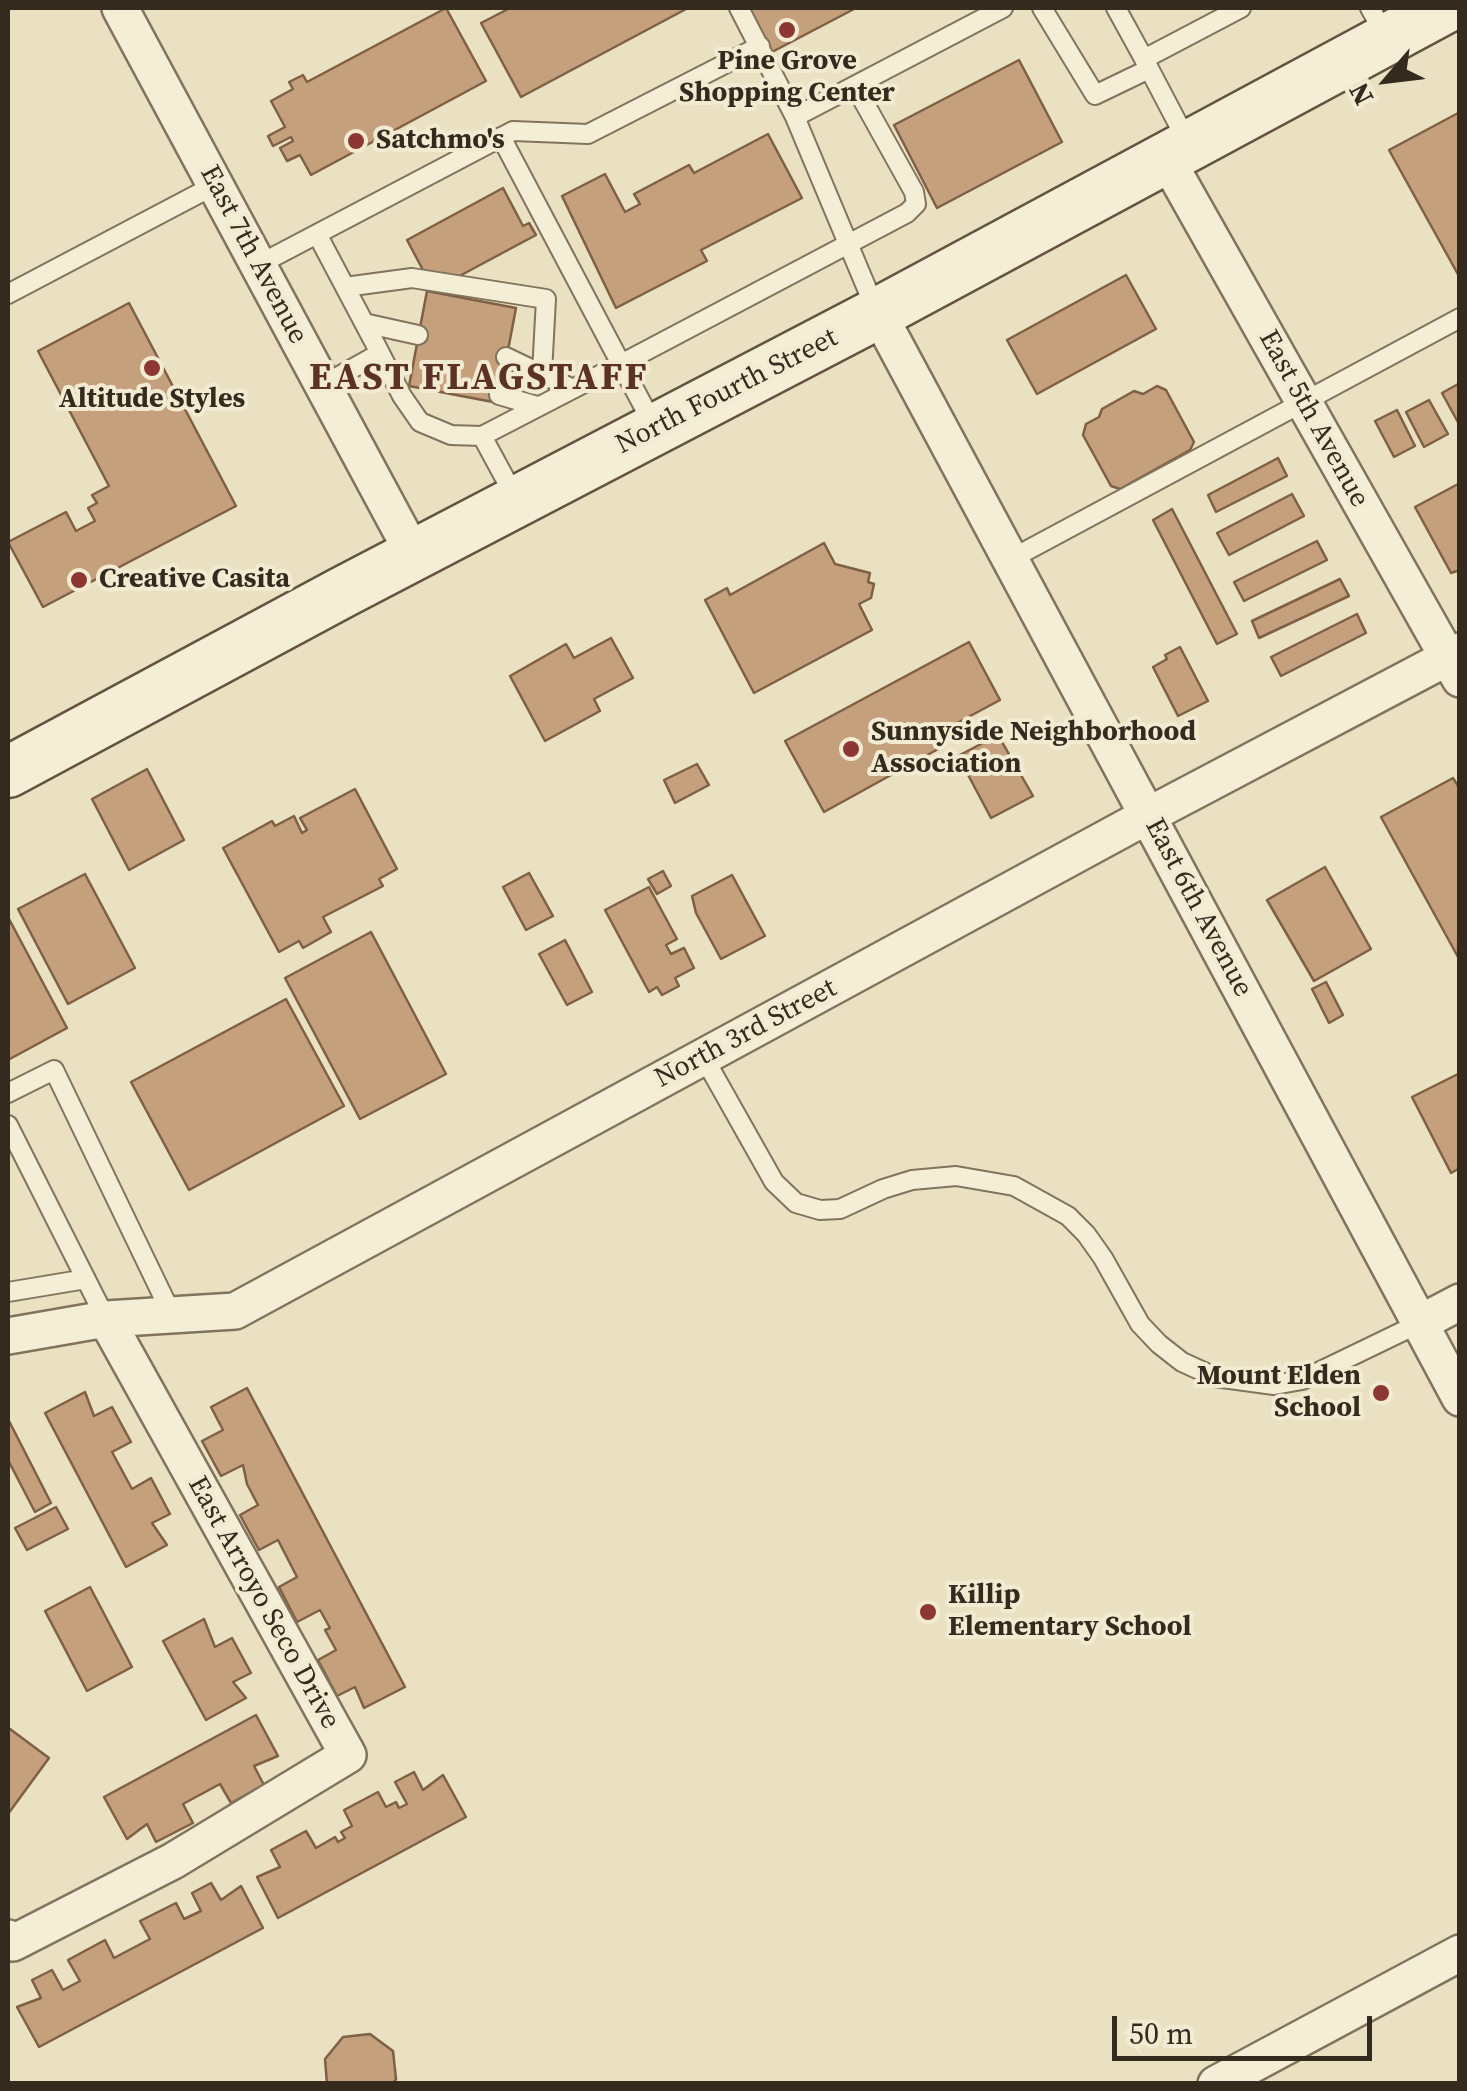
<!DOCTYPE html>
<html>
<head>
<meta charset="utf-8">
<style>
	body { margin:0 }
	#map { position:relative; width:1467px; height:2091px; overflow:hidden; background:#eae1c3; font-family:"Source Serif 4",serif }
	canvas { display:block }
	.frame { position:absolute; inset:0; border:10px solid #342a1e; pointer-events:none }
	.north { position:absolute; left:1337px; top:30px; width:100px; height:100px; -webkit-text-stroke:8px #f2ebd2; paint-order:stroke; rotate:242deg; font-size:28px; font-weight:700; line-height:40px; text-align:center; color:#342a1e }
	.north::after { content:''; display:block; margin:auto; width:35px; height:45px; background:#342a1e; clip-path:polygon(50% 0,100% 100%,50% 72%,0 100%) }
	.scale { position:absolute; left:1112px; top:2016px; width:260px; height:45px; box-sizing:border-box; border:5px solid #342a1e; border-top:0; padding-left:12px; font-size:30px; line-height:35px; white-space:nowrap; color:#342a1e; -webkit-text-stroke:8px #f2ebd2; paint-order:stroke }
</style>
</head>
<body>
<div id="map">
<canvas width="1467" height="2091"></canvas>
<div class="frame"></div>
<div class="north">N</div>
<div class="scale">50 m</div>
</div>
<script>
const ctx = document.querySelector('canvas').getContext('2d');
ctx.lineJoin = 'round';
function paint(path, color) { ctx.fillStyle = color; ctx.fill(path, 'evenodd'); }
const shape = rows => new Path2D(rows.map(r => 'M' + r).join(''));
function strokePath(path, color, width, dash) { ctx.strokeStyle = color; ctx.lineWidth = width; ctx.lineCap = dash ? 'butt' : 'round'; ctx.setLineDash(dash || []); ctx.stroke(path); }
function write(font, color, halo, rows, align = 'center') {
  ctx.font = font + ' "Source Serif 4",serif'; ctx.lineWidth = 8; ctx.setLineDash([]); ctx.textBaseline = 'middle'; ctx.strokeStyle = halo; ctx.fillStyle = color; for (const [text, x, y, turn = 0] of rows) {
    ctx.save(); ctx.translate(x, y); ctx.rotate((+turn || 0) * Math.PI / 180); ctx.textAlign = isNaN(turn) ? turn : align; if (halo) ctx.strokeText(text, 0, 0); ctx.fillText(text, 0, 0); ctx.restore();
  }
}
const building = shape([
	[446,8,486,81,311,175,300,155,287,161,280,148,293,141,291,137,273,146,268,136,285,127,271,101,293,89,289,82,303,75,307,82,446,8],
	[510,8,688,8,521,97,481,23,510,8],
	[748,8,856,8,772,52,748,8],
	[1019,60,1062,142,937,208,894,125,1019,60],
	[1460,112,1460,278,1389,150,1460,112],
	[768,134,802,198,701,250,707,261,616,308,562,196,605,174,625,212,640,204,634,194,689,165,694,173,768,134],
	[503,188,523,226,529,223,536,235,452,280,424,272,407,240,503,188],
	[1126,275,1156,329,1037,394,1007,340,1126,275],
	[427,291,516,308,498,403,409,386,427,291],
	[129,303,236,506,43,607,8,542,66,512,76,531,95,521,88,508,97,503,92,495,109,486,38,351,129,303],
	[1460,383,1460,426,1442,393,1460,383],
	[1157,386,1166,390,1194,442,1190,450,1120,489,1111,486,1083,435,1086,424,1099,417,1102,409,1134,391,1143,394,1157,386],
	[1429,400,1448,434,1424,447,1406,412,1429,400],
	[1397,410,1415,446,1394,457,1375,421,1397,410],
	[1278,458,1287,476,1216,512,1208,495,1278,458],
	[1460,483,1460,570,1451,573,1415,507,1460,483],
	[1292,494,1304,516,1229,555,1217,533,1292,494],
	[1172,509,1237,634,1217,644,1153,520,1172,509],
	[1317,541,1327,560,1244,601,1234,582,1317,541],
	[824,543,835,564,870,573,868,582,874,584,871,598,859,604,872,630,754,693,705,600,727,588,730,595,824,543],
	[1340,579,1349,596,1259,638,1252,621,1340,579],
	[1357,614,1366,633,1281,676,1271,657,1357,614],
	[611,638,633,678,594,699,600,711,545,741,510,676,566,644,574,658,611,638],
	[969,642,1000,700,933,736,940,748,824,812,785,741,969,642],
	[1180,647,1208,701,1178,716,1153,667,1167,659,1165,655,1180,647],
	[998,735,1033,796,991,818,958,756,998,735],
	[697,764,709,785,675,803,664,780,697,764],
	[147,769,184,840,129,870,92,799,147,769],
	[1453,778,1460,789,1458,957,1381,817,1453,778],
	[355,789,397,869,379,879,383,886,323,917,331,932,303,948,299,941,279,952,223,848,272,821,275,826,294,816,302,833,307,830,300,818,355,789],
	[1325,867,1371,949,1314,981,1267,900,1325,867],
	[663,871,671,886,657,894,648,879,663,871],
	[529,873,553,916,526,930,503,887,529,873],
	[85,874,135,968,68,1004,18,909,85,874],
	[732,875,765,936,721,959,696,913,692,896,732,875],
	[649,887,677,939,666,945,671,954,684,948,694,968,675,978,679,986,662,995,657,987,649,992,605,910,649,887],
	[8,917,67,1028,8,1060,8,917],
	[371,932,446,1074,360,1119,285,978,371,932],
	[565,940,592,992,567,1005,539,954,565,940],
	[1326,982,1343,1015,1329,1023,1312,989,1326,982],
	[286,999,344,1106,189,1190,131,1082,286,999],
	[1460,1073,1460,1168,1451,1173,1412,1097,1460,1073],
	[247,1388,405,1687,364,1708,355,1687,337,1696,318,1660,336,1650,325,1630,330,1628,320,1610,297,1622,279,1587,297,1577,278,1540,259,1550,240,1515,258,1505,247,1484,243,1465,221,1476,202,1441,223,1430,211,1407,247,1388],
	[85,1392,94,1416,112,1407,131,1442,112,1452,132,1489,151,1478,170,1514,152,1523,167,1545,126,1567,45,1413,85,1392],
	[8,1419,51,1503,35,1512,8,1460,8,1419],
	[56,1507,68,1529,27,1550,15,1528,56,1507],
	[90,1587,132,1667,87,1691,45,1611,90,1587],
	[204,1619,215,1647,232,1638,251,1673,233,1682,246,1698,206,1720,163,1641,204,1619],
	[256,1715,278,1756,254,1766,264,1785,231,1803,220,1784,183,1804,193,1823,156,1842,147,1824,127,1839,104,1797,256,1715],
	[10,1729,49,1758,8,1814,8,1732,10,1729],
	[414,1772,423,1790,443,1775,466,1817,278,1918,257,1877,280,1867,271,1850,306,1831,316,1848,335,1837,338,1842,345,1838,341,1832,352,1826,344,1810,378,1792,386,1807,396,1802,399,1808,407,1804,395,1782,414,1772],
	[211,1883,221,1900,241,1886,263,1928,39,2047,17,2007,41,1998,32,1980,52,1970,63,1990,80,1981,68,1960,105,1940,114,1958,150,1939,140,1921,176,1903,184,1919,201,1911,192,1893,211,1883],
	[370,2034,393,2051,396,2079,393,2084,327,2084,325,2059,343,2037,370,2034]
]);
const lane = shape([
	[739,8,795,117,875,308],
	[1042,8,1095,95,1149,69],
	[1116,8,1144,59],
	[1370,8,1387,38],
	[795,117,1003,8],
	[501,137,621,364,907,213,916,204,914,192,855,86],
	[1187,141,1144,59,1241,8],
	[317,234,380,353,323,385],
	[258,265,513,131,588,134,760,46],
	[345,287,412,278,546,299,542,373],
	[8,294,215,185],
	[364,323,418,335],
	[380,353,402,396,420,422,451,435,482,436],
	[506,357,573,389],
	[499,395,537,406],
	[515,497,482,436,621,364,655,428],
	[1011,559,1460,318],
	[703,1056,774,1182,796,1203,820,1210,840,1209,883,1189,912,1180,956,1176,1014,1186,1068,1216,1086,1234,1103,1258,1140,1324,1159,1344,1182,1362,1215,1377,1274,1385,1302,1380,1420,1323],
	[8,1093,54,1070,172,1315],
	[8,1125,106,1319],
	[8,1292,86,1279]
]);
const street = shape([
	[120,8,414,555],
	[1166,158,1460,679],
	[878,313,1460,1398],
	[1420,1323,1460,1302],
	[8,1336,106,1319,235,1311,1149,815,1460,651],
	[8,1938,13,1943,173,1861,348,1755,106,1319],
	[1216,2084,1460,1953]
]);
const secondary = shape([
	[8,772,343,592,878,313,1445,8]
]);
const markers = [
	[787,30,10,"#8c3731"],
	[356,141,10,"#8c3731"],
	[152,368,10,"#8c3731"],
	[79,580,10,"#8c3731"],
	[851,749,10,"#8c3731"],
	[1381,1393,10,"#8c3731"],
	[928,1612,10,"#8c3731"]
];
const poiNames = [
	["Pine Grove",787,62,"center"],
	["Shopping Center",787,94,"center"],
	["Satchmo's",376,141],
	["Altitude Styles",152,400,"center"],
	["Creative Casita",99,580],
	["Sunnyside Neighborhood",871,733],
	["Association",871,765],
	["Mount Elden",1361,1377,"right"],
	["School",1361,1409,"right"],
	["Killip",948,1596],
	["Elementary School",948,1628]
];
const streetNames = [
	["East 7th Avenue",253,255,62],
	["North Fourth Street",727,392,-27],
	["East 5th Avenue",1313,419,61],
	["East 6th Avenue",1198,908,62],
	["North 3rd Street",746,1034,-28],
	["East Arroyo Seco Drive",263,1603,61]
];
const districtNames = [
	["EAST FLAGSTAFF",479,379]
];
paint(building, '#c4a07d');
strokePath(building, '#7f6044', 2.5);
strokePath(lane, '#82735c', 22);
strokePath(street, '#82735c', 40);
strokePath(secondary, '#64543f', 55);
strokePath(lane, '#f5eed6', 18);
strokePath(street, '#f5eed6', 35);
strokePath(secondary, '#f5eed6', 50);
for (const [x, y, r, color] of markers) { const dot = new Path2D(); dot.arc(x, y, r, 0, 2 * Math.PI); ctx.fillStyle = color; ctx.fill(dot); strokePath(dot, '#f2ebd2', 4); }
write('bold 28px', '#342a1e', '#f2ebd2', poiNames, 'left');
write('28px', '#342a1e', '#f2ebd2', streetNames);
ctx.letterSpacing = '2.5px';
write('bold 38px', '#5c3222', '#f2ebd2', districtNames);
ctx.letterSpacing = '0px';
</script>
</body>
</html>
